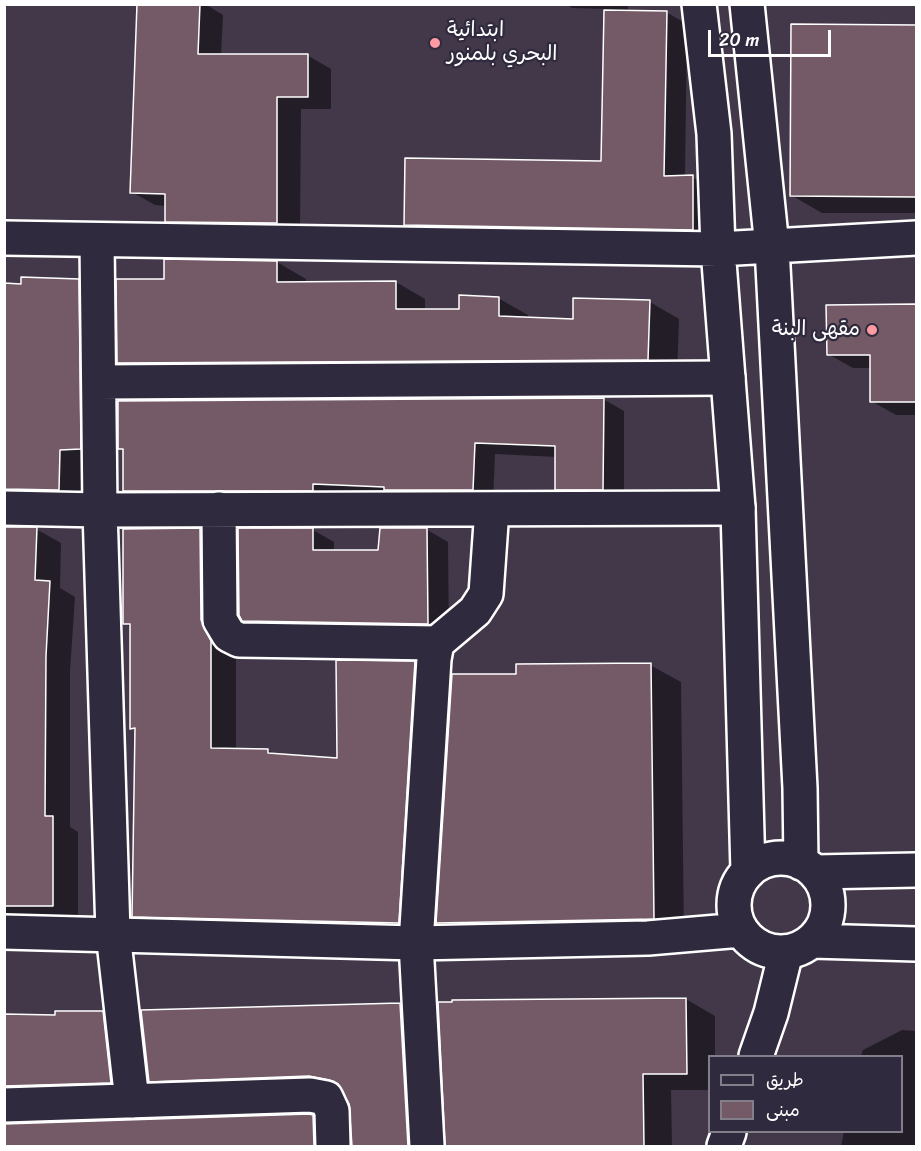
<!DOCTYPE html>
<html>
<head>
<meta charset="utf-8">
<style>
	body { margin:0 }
	#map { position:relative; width:921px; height:1151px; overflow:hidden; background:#433849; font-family:Sriracha,"Playpen Sans Arabic",sans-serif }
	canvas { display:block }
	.frame { position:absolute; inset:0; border:6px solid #fff; pointer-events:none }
	.legend { position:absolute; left:708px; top:1055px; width:195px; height:78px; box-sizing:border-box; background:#2f2a3d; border:2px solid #827f8b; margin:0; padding:8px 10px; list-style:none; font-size:18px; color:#fff }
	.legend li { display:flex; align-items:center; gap:12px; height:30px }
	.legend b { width:30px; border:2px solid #827f8b }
	.scale { position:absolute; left:708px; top:30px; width:123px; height:27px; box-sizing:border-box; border:3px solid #fff; border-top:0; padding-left:8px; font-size:18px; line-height:21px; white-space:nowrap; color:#fff; -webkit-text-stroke:4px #2f2a3d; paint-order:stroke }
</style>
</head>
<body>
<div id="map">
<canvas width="921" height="1151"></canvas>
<div class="frame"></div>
<ul class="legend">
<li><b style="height:8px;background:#2f2a3d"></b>طريق</li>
<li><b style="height:16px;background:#735a66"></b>مبنى</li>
</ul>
<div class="scale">20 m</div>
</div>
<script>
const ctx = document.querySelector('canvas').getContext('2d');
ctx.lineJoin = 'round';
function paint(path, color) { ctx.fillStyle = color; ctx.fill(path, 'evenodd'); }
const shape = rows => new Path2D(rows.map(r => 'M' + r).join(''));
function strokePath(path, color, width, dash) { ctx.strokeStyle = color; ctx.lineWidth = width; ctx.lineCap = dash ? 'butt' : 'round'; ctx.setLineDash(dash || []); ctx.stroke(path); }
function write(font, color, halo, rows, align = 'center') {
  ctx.font = font + ' Sriracha,"Playpen Sans Arabic",sans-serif'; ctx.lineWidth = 4.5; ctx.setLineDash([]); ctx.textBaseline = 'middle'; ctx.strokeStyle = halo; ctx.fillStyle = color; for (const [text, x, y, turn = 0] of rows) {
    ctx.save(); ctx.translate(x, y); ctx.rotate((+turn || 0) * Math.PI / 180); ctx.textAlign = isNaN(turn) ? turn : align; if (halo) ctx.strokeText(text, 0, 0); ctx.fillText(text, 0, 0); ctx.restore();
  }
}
const shadow = shape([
	[138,4,205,4,223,15,221,55,307,55,331,69,331,109,301,109,300,236,190,234,166,221,166,206,155,205,132,192],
	[566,4,628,4,628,12,666,12,687,24,685,177,692,177,713,189,714,241,426,237,406,225,603,162,605,9,572,8],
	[792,26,916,27,916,213,822,213,791,195],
	[277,262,306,279,306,283,396,282,425,299,425,311,460,311,498,298,528,315,528,319,574,320,650,302,679,319,677,376,148,379,119,362,165,280],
	[78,280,103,295,84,504,10,522,11,527,36,529,61,543,60,588,75,597,70,671,70,827,78,832,78,920,4,920,4,285],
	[828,306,916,306,916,415,896,415,871,401,871,368,853,368,828,354],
	[603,399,624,411,624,501,577,501,557,489,557,457,495,454,493,501,145,502,125,490,125,451,120,448],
	[426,529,448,542,449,636,266,633,245,620,313,530,334,542,334,551,380,551],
	[125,530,200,530,225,545,226,636,236,657,236,750,268,750,276,755,339,759,415,663,440,677,423,936,158,930,133,916,137,730,132,728,132,628,124,623],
	[650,665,681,682,684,936,468,940,438,922,518,675],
	[686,999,715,1016,715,1056,710,1056,710,1090,671,1090,672,1146,447,1146,453,1001],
	[400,1005,429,1021,436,1146,353,1146,352,1110,344,1093,340,1092,179,1097,150,1081],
	[103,1013,131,1029,139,1099,16,1113,13,1125,313,1117,342,1134,343,1146,4,1146,4,1016,57,1016],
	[902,1030,916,1031,916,1146,841,1146,844,1132,902,1132,902,1056,861,1056,863,1050]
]);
const building = shape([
	[137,4,200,4,198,54,308,54,308,97,277,97,277,223,165,222,165,194,130,193,137,4],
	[604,10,667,11,664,176,693,175,693,230,404,225,405,158,601,161,604,10],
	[791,24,916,25,916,197,790,196,791,24],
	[164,259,277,261,277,282,396,281,396,309,459,309,459,295,499,297,499,316,573,319,573,298,650,300,648,360,117,363,116,279,164,279,164,259],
	[21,277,79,279,81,449,60,450,59,490,4,489,4,283,21,284,21,277],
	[916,304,916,402,870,402,870,355,827,355,826,305,916,304],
	[604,398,603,490,555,490,555,446,475,443,473,490,384,490,384,487,313,484,313,491,123,491,123,449,118,449,118,401,604,398],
	[4,527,37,527,35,580,50,581,46,656,45,816,53,816,53,906,4,906,4,527],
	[200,528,201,620,211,641,211,748,268,749,268,753,337,758,336,660,415,661,399,923,132,917,135,728,130,729,130,624,123,624,123,529,200,528],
	[238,528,313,528,313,550,378,550,380,528,427,528,428,624,242,621,239,615,238,528],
	[651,663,654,919,436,923,452,674,516,674,516,664,651,663],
	[686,998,687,1074,643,1074,644,1146,445,1146,438,1002,452,1002,452,1000,686,998],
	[400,1003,408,1146,352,1146,349,1104,338,1084,329,1080,309,1076,149,1082,141,1010,400,1003],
	[55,1011,103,1011,111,1083,4,1086,4,1014,55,1015,55,1011],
	[309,1114,313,1115,314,1146,4,1146,4,1124,309,1114]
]);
const street = shape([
	[97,240,100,510,113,933,132,1101],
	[99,382,728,378],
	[4,508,100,510,738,508],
	[219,509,220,620,229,635,239,640,437,643],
	[756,1056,771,1013,786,952],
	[4,1105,310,1095,326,1098,332,1111,333,1146],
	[427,1146,416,943,434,659,437,643,475,611,486,594,492,509],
	[724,1146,729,1132]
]);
const secondary = shape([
	[699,4,714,134,718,249,738,508,748,872],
	[747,4,772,247,800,788,801,863],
	[4,238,718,249,916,238],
	'734 905a47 47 0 1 1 94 0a47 47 0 1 1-94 0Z',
	[815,872,916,870],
	[4,932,416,943,648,938,741,930],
	[812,941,916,944]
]);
const markers = [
	[435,43,6,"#ff9aa2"],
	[872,330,6,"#ff9aa2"]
];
const poiNames = [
	["ابتدائية",447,31],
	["البحري بلمنور",447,55],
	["مقهى البنة",860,330,"right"]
];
paint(shadow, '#0007');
paint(building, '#735a66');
strokePath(building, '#fff', 1.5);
strokePath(street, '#fff', 38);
strokePath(secondary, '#fff', 38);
strokePath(street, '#2f2a3d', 33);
strokePath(secondary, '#2f2a3d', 33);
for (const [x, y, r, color] of markers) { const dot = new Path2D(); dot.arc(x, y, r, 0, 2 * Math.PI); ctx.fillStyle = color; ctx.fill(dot); strokePath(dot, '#2f2a3d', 2); }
write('21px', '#fff', '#2f2a3d', poiNames, 'left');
</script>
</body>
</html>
